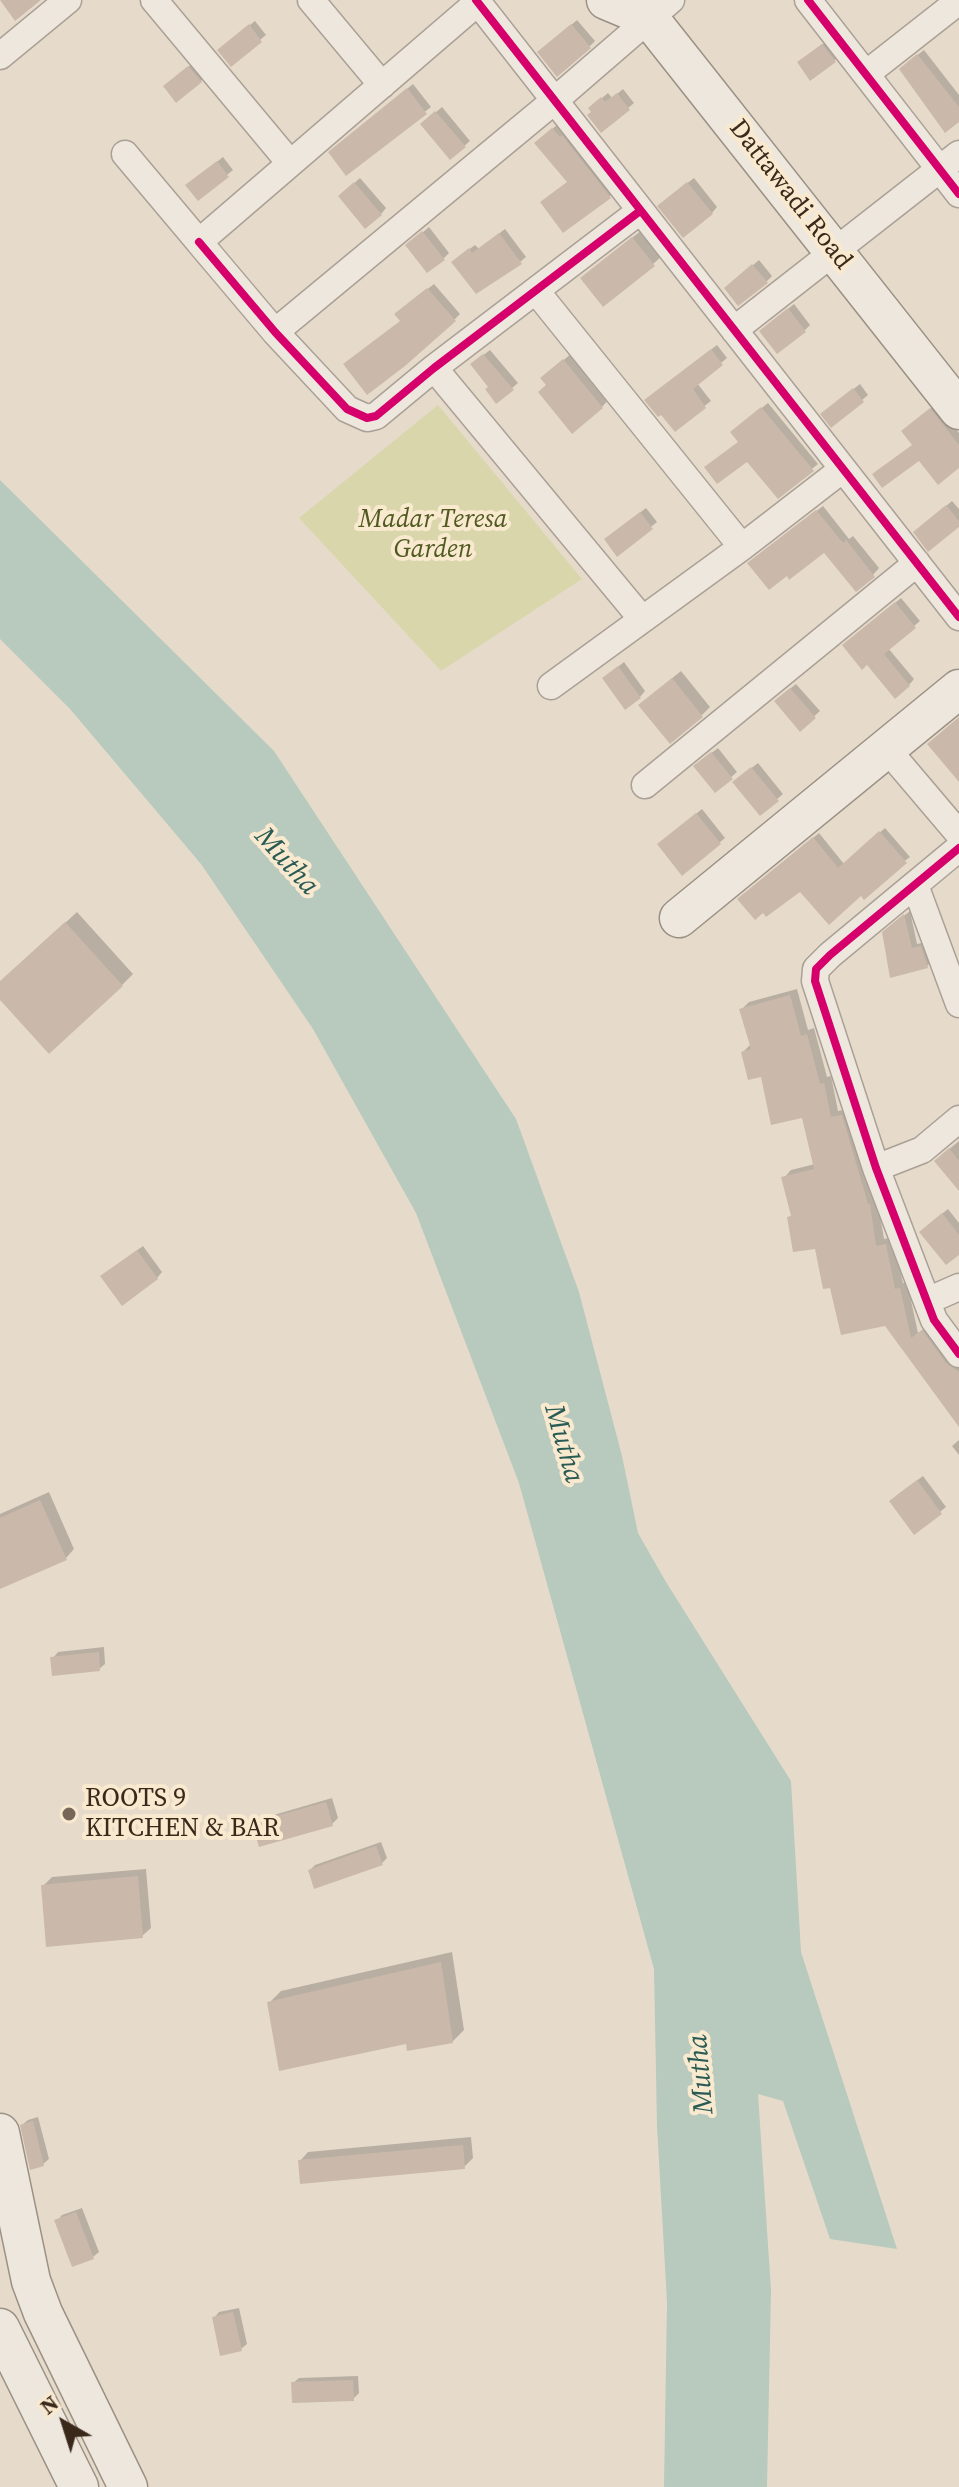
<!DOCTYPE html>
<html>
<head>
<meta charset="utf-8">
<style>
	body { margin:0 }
	#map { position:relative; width:959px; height:2487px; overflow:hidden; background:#e6dbcb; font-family:"Source Serif 4",serif }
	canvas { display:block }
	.north { position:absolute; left:24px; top:2383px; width:80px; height:80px; -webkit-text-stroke:6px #f8e9cf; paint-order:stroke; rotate:321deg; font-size:22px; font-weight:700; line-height:32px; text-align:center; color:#3a281b }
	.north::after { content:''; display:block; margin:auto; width:28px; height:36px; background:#3a281b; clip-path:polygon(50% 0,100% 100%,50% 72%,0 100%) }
</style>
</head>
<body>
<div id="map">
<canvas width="959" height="2487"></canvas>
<div class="north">N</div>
</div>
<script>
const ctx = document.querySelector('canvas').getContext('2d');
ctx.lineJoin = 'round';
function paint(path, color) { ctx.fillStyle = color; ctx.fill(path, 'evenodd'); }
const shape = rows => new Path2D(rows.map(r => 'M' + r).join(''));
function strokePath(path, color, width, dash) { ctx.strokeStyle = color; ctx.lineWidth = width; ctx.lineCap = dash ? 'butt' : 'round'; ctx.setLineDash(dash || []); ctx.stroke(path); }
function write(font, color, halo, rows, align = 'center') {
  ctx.font = font + ' "Source Serif 4",serif'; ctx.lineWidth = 8; ctx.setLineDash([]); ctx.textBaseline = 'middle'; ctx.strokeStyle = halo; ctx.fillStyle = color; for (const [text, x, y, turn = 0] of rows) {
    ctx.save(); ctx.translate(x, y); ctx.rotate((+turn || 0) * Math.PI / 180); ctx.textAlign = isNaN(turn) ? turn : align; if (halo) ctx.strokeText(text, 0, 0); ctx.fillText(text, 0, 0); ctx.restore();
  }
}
const green = shape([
	[438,405,582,579,441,671,299,518]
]);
const water = shape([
	[0,480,274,751,516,1119,579,1292,622,1456,638,1533,666,1582,791,1781,801,1952,897,2249,830,2239,783,2101,758,2094,771,2290,767,2487,664,2487,667,2302,657,2126,654,1969,519,1483,416,1213,313,1029,201,864,70,709,0,639]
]);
const shadow = shape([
	[577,20,595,41,590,46,545,47],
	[255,21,266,35,231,64,225,45],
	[828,40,840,55,835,60,805,57],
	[924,50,959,95,959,119,907,63],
	[194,62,206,76,201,81,171,81],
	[413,84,431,107,347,173,336,147],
	[623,89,634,103,601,131,596,103,608,93,612,98],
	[442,107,470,141,464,146,428,119],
	[558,124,615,191,609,197,569,181,542,138],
	[223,157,233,170,198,198,194,180],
	[360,178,386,208,381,214,340,196],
	[694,178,717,207,712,213,665,200],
	[429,227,449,253,443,259,414,240],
	[505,229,526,257,520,262,459,257,475,245,479,249],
	[642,230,662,256,653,264,591,270],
	[759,260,772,276,766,282,732,283],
	[434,284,460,314,454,320,402,320,402,309],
	[794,304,810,325,804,331,767,326],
	[717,345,727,358,697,383,711,401,675,429,652,395],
	[490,350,518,383,497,401,478,359],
	[573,352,610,398,602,407,552,370],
	[860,384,868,395,862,400,828,409],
	[768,403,818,464,778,496,740,442,738,427],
	[936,404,959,433,959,466,914,444,909,426],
	[952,501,959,509,959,524,921,527],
	[823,506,849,539,853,536,879,568,873,575,824,550,787,574,755,558],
	[646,508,657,522,617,554,612,534],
	[901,598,920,621,888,648,914,679,909,685,850,640],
	[624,662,645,691,640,697,610,673],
	[681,671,710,707,702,715,649,697],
	[796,684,820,711,800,729,782,695],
	[718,748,737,772,715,791,701,761],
	[758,763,783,794,760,814,740,777],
	[702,809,725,838,719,843,665,839],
	[885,828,910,857,861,893,800,889,745,894,819,833,844,864],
	[910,911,917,944,926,942,933,960,927,966,892,975,890,927],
	[77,912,133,974,122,985,0,997,0,983],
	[797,989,808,1030,814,1028,827,1077,831,1076,838,1111,849,1109,877,1197,884,1239,893,1237,903,1283,907,1282,918,1333,930,1324,959,1359,959,1397,885,1324,832,1285,816,1246,789,1218,792,1215,784,1178,791,1170,815,1164,804,1116,743,1052,751,1044,741,1010,749,1002],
	[959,1141,959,1182,942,1155],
	[948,1209,959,1223,959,1253,927,1226],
	[143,1246,162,1272,157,1278,108,1271],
	[959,1440,959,1455,952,1446],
	[923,1476,946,1507,915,1532,897,1495],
	[49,1492,74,1549,66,1558,0,1587,0,1514],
	[104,1647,105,1664,99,1669,53,1658,58,1652],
	[332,1798,338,1818,332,1824,254,1824,260,1819],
	[381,1842,387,1858,382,1863,310,1870,315,1865],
	[146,1869,151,1928,142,1936,43,1886,52,1877],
	[452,1952,464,2030,452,2042,407,2041,269,2003,281,1991],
	[38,2117,49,2159,43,2164,22,2125,28,2120],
	[471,2137,473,2158,464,2167,300,2161,308,2152],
	[82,2208,99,2252,93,2257,57,2221,62,2215],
	[239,2308,247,2344,241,2349,214,2318,219,2312],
	[358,2376,359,2393,353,2399,293,2383,299,2378]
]);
const building = shape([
	[0,0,41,0,15,21],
	[249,24,262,42,231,67,217,50],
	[571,24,591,48,557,77,537,52],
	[822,44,836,62,810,81,797,62],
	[917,54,959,107,959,122,945,133,899,69],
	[188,66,202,82,176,103,163,86],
	[407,88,427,114,346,176,328,152],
	[617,93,630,110,601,133,587,115,591,112,588,108,601,97,605,102],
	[435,111,466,147,450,160,420,124],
	[552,128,560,137,562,135,611,198,563,233,540,202,567,182,534,143],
	[217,161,229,177,198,201,185,185],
	[354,182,382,215,365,229,338,196],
	[687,182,713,214,683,238,657,206],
	[422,231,445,260,427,273,405,245],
	[499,233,522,264,476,294,451,262,469,248,472,253],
	[632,237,655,266,603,307,580,278],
	[752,264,768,283,738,306,724,288],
	[427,288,456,321,405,366,367,395,343,364,400,321,394,314],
	[788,308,806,332,777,354,759,331],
	[711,349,723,365,693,389,706,408,675,432,661,415,658,417,644,400],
	[483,354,514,390,496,404,485,389,488,387,470,364],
	[563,359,603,408,572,434,538,392,546,385,540,378],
	[853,388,864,402,831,428,820,414],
	[761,407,814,471,778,499,747,462,717,484,704,467,738,442,730,432],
	[930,408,959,445,959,468,938,485,919,461,882,488,872,474,912,445,901,431],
	[946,505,959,521,959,527,928,552,913,532],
	[816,510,843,543,846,540,875,577,856,592,824,553,789,580,787,576,769,590,747,563],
	[640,512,653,529,617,557,604,539],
	[895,602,916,628,884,654,910,686,895,699,867,665,862,670,842,645],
	[618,666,641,698,625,710,602,678],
	[672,678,703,717,670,744,638,705],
	[790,688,816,718,800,732,774,701],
	[959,717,959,782,927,744],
	[711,752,733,779,715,793,693,766],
	[751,767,779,801,760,816,732,782],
	[696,813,721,844,682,876,657,844],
	[879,831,907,863,864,900,861,896,829,925,800,892,766,917,763,913,755,920,737,899,813,837,838,868],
	[904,914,912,948,921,946,928,968,890,978,882,932],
	[65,922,123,986,49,1054,0,1000,0,981],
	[790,995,801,1036,807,1034,820,1084,824,1083,831,1117,842,1115,868,1204,870,1204,876,1246,886,1244,895,1289,900,1288,911,1338,922,1330,946,1363,959,1372,959,1427,885,1326,841,1335,830,1288,823,1289,815,1249,793,1252,787,1217,791,1216,781,1177,814,1169,802,1118,771,1125,761,1077,748,1080,741,1052,751,1049,739,1009],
	[949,1148,959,1161,959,1191,934,1161],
	[942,1213,959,1235,959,1255,946,1265,919,1232],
	[137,1250,158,1279,122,1306,100,1276],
	[917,1480,942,1514,914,1535,889,1501],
	[40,1500,67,1560,0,1589,0,1518],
	[99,1652,100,1671,52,1676,50,1657],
	[326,1802,333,1826,259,1847,252,1823],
	[376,1846,383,1865,314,1889,308,1870],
	[138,1876,143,1938,46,1947,41,1885],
	[441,1962,453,2043,407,2051,406,2044,279,2071,267,2002],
	[33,2121,44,2166,30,2170,20,2125],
	[463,2145,465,2169,300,2184,298,2160],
	[76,2212,94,2259,72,2267,54,2220],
	[233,2312,242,2351,220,2356,212,2317],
	[353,2380,354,2401,292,2403,291,2382]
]);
const street = shape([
	[154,0,290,163],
	[311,0,382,85],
	[476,0,959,617],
	[808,0,959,194],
	[0,56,68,0],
	[866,74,959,1],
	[125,154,199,242,477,3],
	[199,242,275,332,347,409,367,418,376,416,434,368,640,211],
	[536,291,742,547],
	[734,330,959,154],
	[275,332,554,101,671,0],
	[434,368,642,619],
	[551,686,742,547,843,469],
	[886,748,959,834],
	[645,785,917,563],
	[959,848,830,955,816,969,815,981,876,1168,934,1320,959,1354],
	[915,885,959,1004],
	[876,1168,922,1150,959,1119],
	[927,1301,959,1287]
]);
const secondary = shape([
	[606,0,649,18,959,410],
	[679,918,959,689],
	[0,2133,31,2281,43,2313,128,2487],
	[0,2328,79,2487]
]);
const cycleway = shape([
	[476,0,959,617],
	[808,0,959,194],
	[199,242,275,332,347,409,367,418,376,416,434,368,640,211],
	[959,848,830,955,816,969,815,981,876,1168,934,1320,959,1354]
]);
const markers = [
	[69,1814,8,"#766759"]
];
const streetNames = [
	["Dattawadi Road",790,195,52]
];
const parkNames = [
	["Madar Teresa",433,520],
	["Garden",433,550]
];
const poiNames = [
	["ROOTS 9",85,1799],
	["KITCHEN & BAR",85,1829]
];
const waterNames = [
	["Mutha",286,862,48],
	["Mutha",563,1444,74],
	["Mutha",702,2074,-95]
];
paint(green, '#d9d6ac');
paint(water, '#b7cabd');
paint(shadow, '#0003');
paint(building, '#cab9ab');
strokePath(street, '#aba095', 29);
strokePath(secondary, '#9b9084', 41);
strokePath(street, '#eee7dd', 26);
strokePath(secondary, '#eee7dd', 38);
strokePath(cycleway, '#d6006c', 8);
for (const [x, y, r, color] of markers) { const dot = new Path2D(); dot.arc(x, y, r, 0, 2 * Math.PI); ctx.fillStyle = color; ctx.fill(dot); strokePath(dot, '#f8e9cf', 3); }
write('26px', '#3a281b', '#f8e9cf', streetNames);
write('italic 26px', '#4f5920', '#f8e9cf', parkNames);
write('26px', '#3a281b', '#f8e9cf', poiNames, 'left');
write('italic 28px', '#295b54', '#f8e9cf', waterNames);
</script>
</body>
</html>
